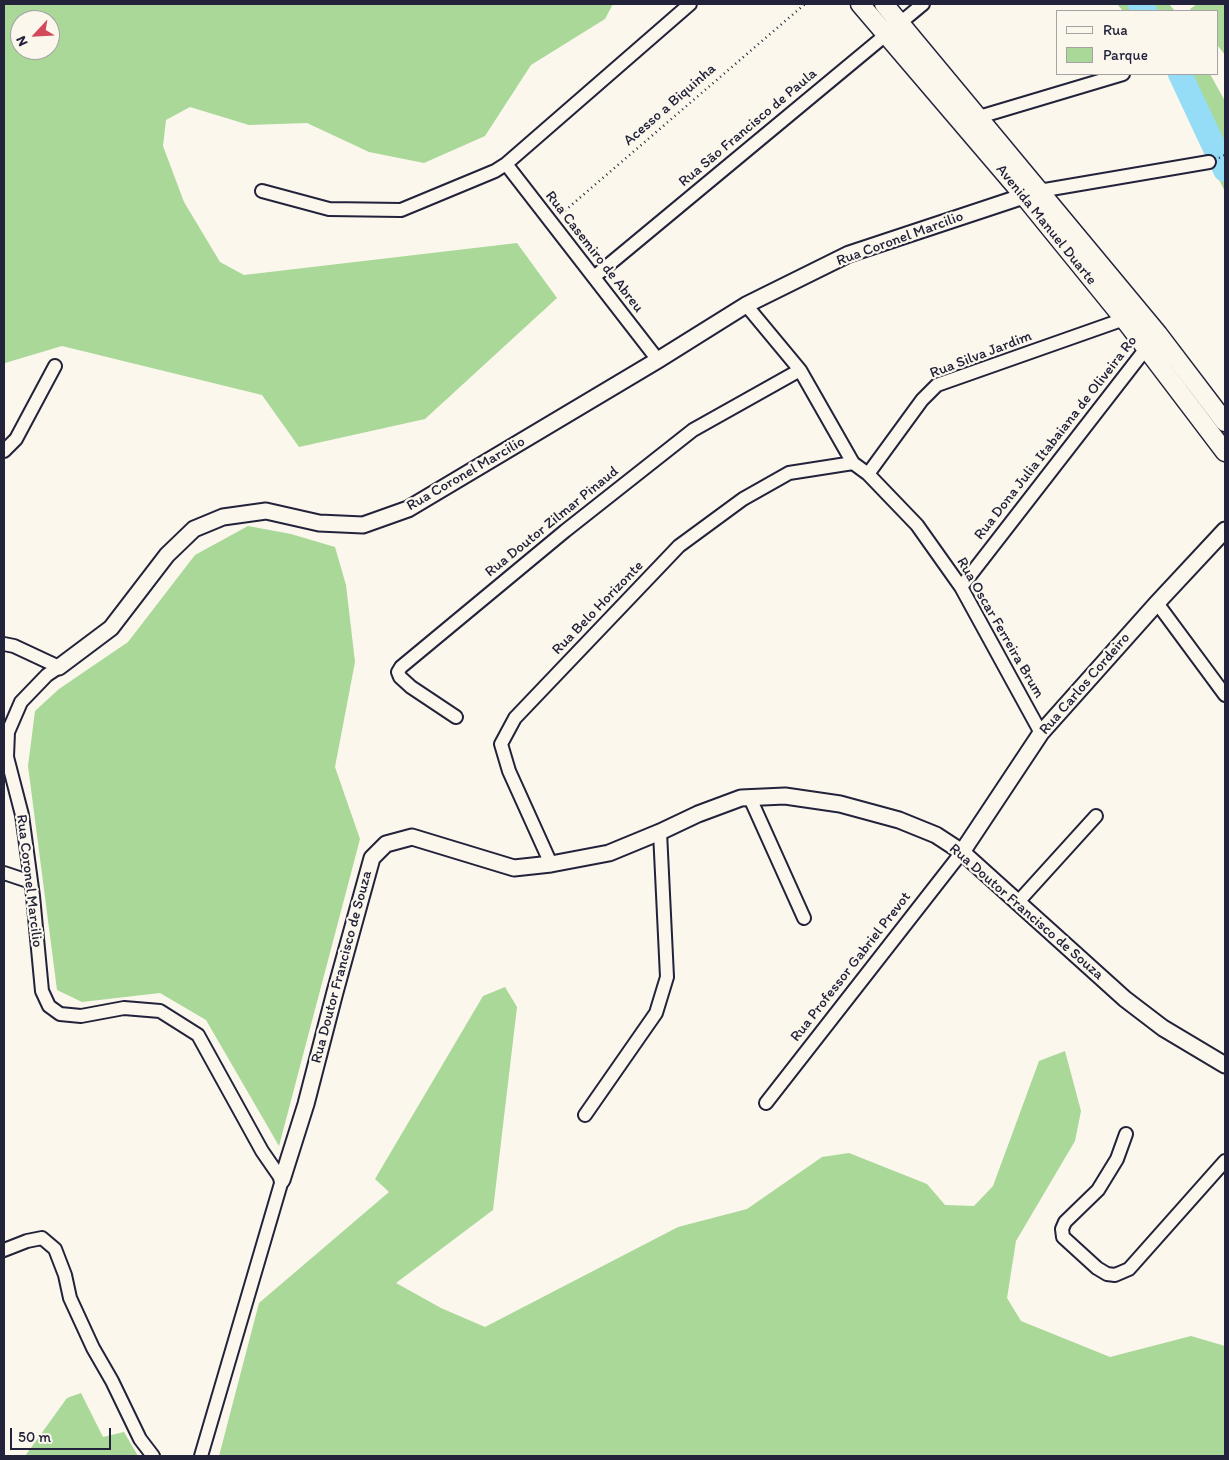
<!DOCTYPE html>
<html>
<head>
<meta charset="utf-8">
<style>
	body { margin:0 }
	#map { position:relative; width:1229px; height:1460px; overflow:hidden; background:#fbf7ec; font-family:Itim,sans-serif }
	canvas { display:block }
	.frame { position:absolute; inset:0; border:5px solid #22223b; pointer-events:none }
	.legend { position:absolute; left:1056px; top:10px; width:162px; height:65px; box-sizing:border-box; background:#fbf7ec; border:1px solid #a4a2a5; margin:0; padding:6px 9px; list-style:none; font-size:15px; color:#22223b }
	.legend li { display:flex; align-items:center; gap:10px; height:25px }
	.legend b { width:25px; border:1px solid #a4a2a5 }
	.north { position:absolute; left:10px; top:10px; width:50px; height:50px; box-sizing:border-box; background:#fbf7ec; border:1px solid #a4a2a5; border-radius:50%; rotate:245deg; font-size:14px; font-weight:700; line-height:20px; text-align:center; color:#22223b }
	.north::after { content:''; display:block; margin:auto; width:18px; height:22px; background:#d1495b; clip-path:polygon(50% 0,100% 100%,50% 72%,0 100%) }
	.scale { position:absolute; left:10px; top:1428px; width:101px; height:22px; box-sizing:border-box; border:2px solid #22223b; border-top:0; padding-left:6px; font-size:15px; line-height:18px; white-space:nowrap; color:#22223b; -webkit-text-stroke:4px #fbf7ec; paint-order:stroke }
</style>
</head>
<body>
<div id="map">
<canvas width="1229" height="1460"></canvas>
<div class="frame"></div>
<ul class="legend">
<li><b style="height:6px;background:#fbf7ec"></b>Rua</li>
<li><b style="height:14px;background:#a9d898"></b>Parque</li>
</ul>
<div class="north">N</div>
<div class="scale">50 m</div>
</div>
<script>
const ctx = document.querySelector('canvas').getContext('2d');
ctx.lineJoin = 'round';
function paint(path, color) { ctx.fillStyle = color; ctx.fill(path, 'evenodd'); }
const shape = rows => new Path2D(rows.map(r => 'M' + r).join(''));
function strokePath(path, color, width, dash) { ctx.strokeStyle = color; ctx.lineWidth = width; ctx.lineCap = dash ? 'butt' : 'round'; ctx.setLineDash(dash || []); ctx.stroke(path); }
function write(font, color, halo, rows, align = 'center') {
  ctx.font = font + ' Itim,sans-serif'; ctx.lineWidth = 4.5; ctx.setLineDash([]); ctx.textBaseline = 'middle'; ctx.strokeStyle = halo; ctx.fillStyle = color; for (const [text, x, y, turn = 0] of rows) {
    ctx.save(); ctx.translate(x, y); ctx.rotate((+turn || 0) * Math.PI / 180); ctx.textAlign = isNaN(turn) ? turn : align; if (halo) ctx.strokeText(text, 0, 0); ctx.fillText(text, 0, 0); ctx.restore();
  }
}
const green = shape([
	[4,4,613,4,605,19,531,65,485,136,424,163,369,152,307,123,249,125,190,107,166,120,163,146,184,202,220,262,244,275,517,243,557,298,425,419,299,447,262,395,62,346,5,363],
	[20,20,50,20,50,50,20,50],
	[1117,4,1169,4,1175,11,1123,11],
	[1197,4,1225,4,1225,55,1218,46,1218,11,1191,11,1190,9],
	[1169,74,1210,74,1225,101,1225,192],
	[248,526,291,534,335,547,346,585,355,662,335,767,360,839,279,1146,206,1020,160,993,82,1002,57,990,28,766,35,711,59,689,128,642,195,555],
	[505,987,517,1007,493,1210,396,1283,441,1308,485,1327,678,1227,747,1209,822,1157,849,1153,927,1184,945,1205,974,1206,993,1186,1039,1061,1065,1051,1081,1111,1075,1141,1016,1241,1007,1298,1021,1321,1110,1357,1191,1336,1225,1346,1225,1456,219,1456,259,1303,389,1192,375,1179,483,996],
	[81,1393,103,1437,124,1432,138,1456,25,1456,67,1398]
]);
const river = shape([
	[1140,4,1145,11],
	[1180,74,1225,170]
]);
const path = shape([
	[1219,158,1225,155],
	[561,214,805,4]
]);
const minor = shape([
	[979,117,1123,74],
	[506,164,658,360],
	[262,191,329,209,401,210,495,171,506,164,690,4],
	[1039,191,1209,162],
	[594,277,923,4],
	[746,305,800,370,853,463,868,474,917,525,961,587,1041,733],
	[4,451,16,439,55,366],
	[868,474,922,400,937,385,1130,317],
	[961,587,1151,342],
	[1157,603,1225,695],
	[4,644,14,646,59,667,47,675,21,702,8,732,7,757,22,815,33,896,42,991,49,1006,60,1014,81,1016,124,1008,160,1011,198,1035,262,1151,282,1180,201,1456],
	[456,717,411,687,400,677,398,672,401,667,565,531,693,430,800,370],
	[750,798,804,918],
	[551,864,509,771,501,744,515,718,679,546,743,499,789,473,853,463],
	[4,873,31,882],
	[1018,902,1096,816],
	[766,1103,962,852],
	[585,1115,656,1013,667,977,660,832],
	[1126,1134,1117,1159,1098,1190,1065,1222,1062,1229,1063,1237,1097,1268,1107,1274,1115,1275,1129,1269,1225,1161],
	[4,1250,27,1241,42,1238,55,1249,65,1275,70,1298,93,1348,112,1381,140,1439,153,1456]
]);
const tertiary = shape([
	[59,667,111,628,167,555,194,529,223,517,266,511,319,523,363,525,408,509,658,360,746,305,849,254,1033,193],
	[962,852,1041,733,1157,603,1225,530],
	[282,1180,306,1104,335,992,372,858,386,844,412,837,514,868,551,864,609,853,660,832,698,814,741,798,785,796,840,804,899,820,936,835,962,852,1125,999,1163,1028,1225,1065]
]);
const secondary = shape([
	[860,4,1024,196,1124,319,1225,452],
	[884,4,1158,334,1225,422]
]);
const streetNames = [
	["Acesso a Biquinha",670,105,-41],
	["Rua São Francisco de Paula",748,128,-40],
	["Avenida Manuel Duarte",1046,225,51],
	["Rua Coronel Marcilio",900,239,-20],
	["Rua Casemiro de Abreu",594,252,52],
	["Rua Silva Jardim",981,355,-21],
	["Rua Dona Julia Itabaiana de Oliveira Ro",1056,438,-52],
	["Rua Coronel Marcilio",466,474,-30],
	["Rua Doutor Zilmar Pinaud",552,522,-39],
	["Rua Belo Horizonte",598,608,-46],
	["Rua Oscar Ferreira Brum",1000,628,60],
	["Rua Carlos Cordeiro",1085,684,-49],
	["Rua Coronel Marcilio",29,881,83],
	["Rua Doutor Francisco de Souza",1026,912,41],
	["Rua Doutor Francisco de Souza",342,967,-75],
	["Rua Professor Gabriel Prevot",851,967,-52]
];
paint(green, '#a9d898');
strokePath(river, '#95ddf7', 24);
strokePath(minor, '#22223b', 16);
strokePath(tertiary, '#22223b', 19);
strokePath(secondary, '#22223b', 21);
strokePath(path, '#22223b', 2.5, [1, 4]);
strokePath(minor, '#fbf7ec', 12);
strokePath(tertiary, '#fbf7ec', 15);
strokePath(secondary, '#fbf7ec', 18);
write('15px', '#22223b', '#fbf7ec', streetNames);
</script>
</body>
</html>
